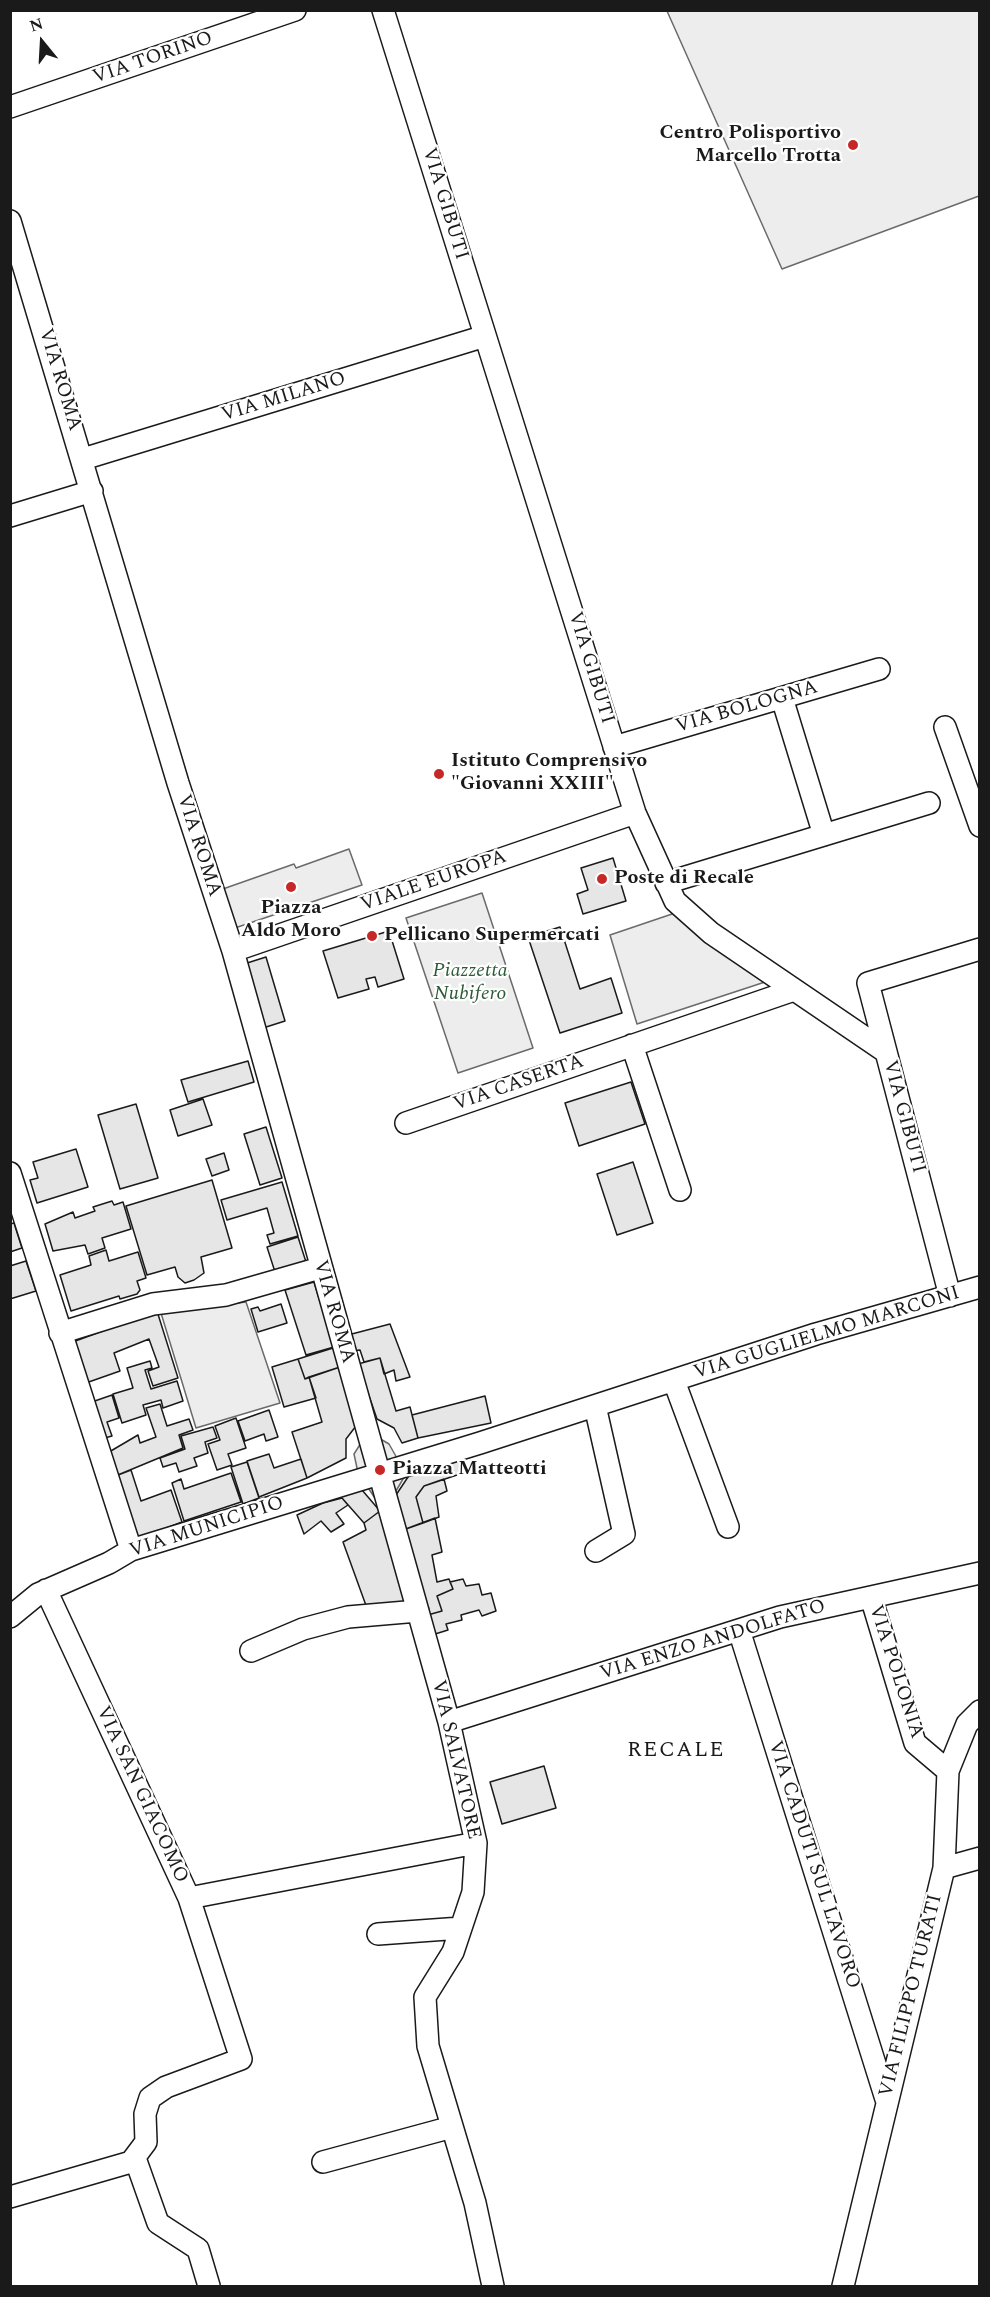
<!DOCTYPE html>
<html>
<head>
<meta charset="utf-8">
<style>
	body { margin:0 }
	#map { position:relative; width:990px; height:2297px; overflow:hidden; background:#fff; font-family:Spectral,serif }
	canvas { display:block }
	.frame { position:absolute; inset:0; border:12px solid #1a1a1a; pointer-events:none }
	.north { position:absolute; left:12px; top:12px; width:60px; height:60px; -webkit-text-stroke:4px #fff; paint-order:stroke; rotate:342deg; font-size:16px; font-weight:700; line-height:24px; text-align:center; color:#1a1a1a }
	.north::after { content:''; display:block; margin:auto; width:21px; height:27px; background:#1a1a1a; clip-path:polygon(50% 0,100% 100%,50% 72%,0 100%) }
</style>
</head>
<body>
<div id="map">
<canvas width="990" height="2297"></canvas>
<div class="frame"></div>
<div class="north">N</div>
</div>
<script>
const ctx = document.querySelector('canvas').getContext('2d');
ctx.lineJoin = 'round';
function paint(path, color) { ctx.fillStyle = color; ctx.fill(path, 'evenodd'); }
const shape = rows => new Path2D(rows.map(r => 'M' + r).join(''));
function strokePath(path, color, width, dash) { ctx.strokeStyle = color; ctx.lineWidth = width; ctx.lineCap = dash ? 'butt' : 'round'; ctx.setLineDash(dash || []); ctx.stroke(path); }
function write(font, color, halo, rows, align = 'center') {
  ctx.font = font + ' Spectral,serif'; ctx.lineWidth = 4.5; ctx.setLineDash([]); ctx.textBaseline = 'middle'; ctx.strokeStyle = halo; ctx.fillStyle = color; for (const [text, x, y, turn = 0] of rows) {
    ctx.save(); ctx.translate(x, y); ctx.rotate((+turn || 0) * Math.PI / 180); ctx.textAlign = isNaN(turn) ? turn : align; if (halo) ctx.strokeText(text, 0, 0); ctx.fillText(text, 0, 0); ctx.restore();
  }
}
const built = shape([
	[667,11,979,11,979,196,782,269,667,11],
	[349,849,362,885,232,929,220,890,294,864,296,868,349,849],
	[482,893,533,1048,458,1073,406,918,482,893],
	[675,913,765,982,637,1024,610,935,675,913],
	[246,1302,280,1403,196,1428,161,1313,246,1302],
	[377,1437,389,1444,406,1474,393,1496,380,1506,367,1486,360,1482,354,1454,361,1443,377,1437]
]);
const building = shape([
	[613,858,626,901,583,914,577,894,588,890,581,868,613,858],
	[560,927,580,989,611,978,622,1013,560,1033,528,937,560,927],
	[389,931,404,979,378,987,375,977,366,979,369,989,338,998,323,951,389,931],
	[266,957,285,1021,263,1028,244,964,266,957],
	[248,1061,254,1082,188,1102,181,1080,248,1061],
	[631,1082,645,1124,579,1146,565,1103,631,1082],
	[203,1099,212,1125,178,1136,170,1110,203,1099],
	[136,1104,158,1178,120,1189,98,1115,136,1104],
	[266,1127,282,1178,260,1185,244,1134,266,1127],
	[76,1149,88,1187,37,1203,30,1180,38,1178,33,1162,76,1149],
	[224,1153,229,1170,212,1176,206,1159,224,1153],
	[633,1162,653,1223,617,1235,597,1174,633,1162],
	[212,1180,232,1248,201,1257,204,1273,194,1280,185,1283,178,1277,175,1267,147,1275,126,1206,212,1180],
	[282,1182,298,1236,270,1244,267,1235,274,1233,267,1208,227,1220,221,1200,282,1182],
	[112,1201,114,1205,123,1202,131,1229,102,1238,105,1248,88,1254,85,1245,53,1251,45,1224,73,1212,75,1218,95,1211,93,1207,112,1201],
	[14,1223,22,1248,10,1252,10,1224,14,1223],
	[298,1237,306,1262,275,1272,267,1247,298,1237],
	[106,1250,109,1261,138,1252,146,1278,137,1281,140,1290,137,1294,120,1299,119,1296,71,1311,60,1275,91,1265,89,1256,106,1250],
	[26,1261,36,1291,10,1299,10,1266,26,1261],
	[314,1282,334,1347,306,1355,285,1290,314,1282],
	[281,1304,287,1323,258,1332,251,1309,258,1307,260,1311,281,1304],
	[157,1311,178,1378,153,1386,148,1371,159,1367,149,1339,114,1353,120,1371,83,1384,70,1343,157,1311],
	[390,1324,410,1377,396,1381,394,1370,384,1374,380,1358,364,1362,360,1350,352,1351,348,1335,390,1324],
	[333,1348,340,1367,305,1379,298,1359,333,1348],
	[380,1358,396,1411,410,1407,418,1438,402,1443,394,1428,377,1419,358,1364,380,1358],
	[298,1359,305,1379,309,1377,316,1398,284,1407,272,1367,298,1359],
	[150,1361,152,1368,145,1370,151,1389,177,1381,183,1401,163,1408,161,1400,143,1405,146,1415,122,1423,113,1394,133,1388,127,1368,150,1361],
	[340,1367,356,1426,346,1439,346,1458,307,1478,292,1432,322,1422,309,1377,340,1367],
	[112,1395,119,1418,107,1422,112,1436,101,1439,89,1403,112,1395],
	[485,1396,491,1423,418,1438,412,1415,485,1396],
	[160,1404,167,1426,189,1419,193,1430,179,1435,183,1448,113,1477,104,1455,138,1435,140,1443,156,1437,146,1408,160,1404],
	[269,1410,278,1437,266,1441,264,1434,245,1441,238,1421,269,1410],
	[236,1418,246,1448,228,1454,232,1465,217,1470,208,1444,220,1440,215,1426,236,1418],
	[213,1427,217,1438,205,1442,208,1453,194,1458,197,1466,179,1472,176,1463,163,1467,160,1458,185,1449,181,1436,213,1427],
	[269,1454,274,1468,301,1459,307,1478,259,1497,247,1461,269,1454],
	[460,1454,466,1472,424,1486,416,1497,423,1523,403,1530,396,1495,414,1468,460,1454],
	[247,1462,259,1498,243,1504,231,1467,247,1462],
	[131,1470,141,1501,171,1490,182,1522,133,1541,113,1477,131,1470],
	[231,1473,241,1502,184,1521,172,1483,181,1479,184,1489,231,1473],
	[444,1479,447,1491,436,1496,439,1517,423,1523,416,1497,424,1486,444,1479],
	[356,1483,380,1511,364,1523,342,1498,335,1499,332,1489,356,1483],
	[342,1498,348,1505,336,1513,344,1524,331,1532,321,1521,304,1534,297,1515,323,1503,342,1498],
	[380,1511,408,1602,368,1611,343,1542,366,1530,364,1523,380,1511],
	[435,1518,442,1552,432,1555,437,1582,449,1579,453,1589,437,1596,442,1611,424,1616,403,1530,435,1518],
	[463,1579,466,1586,479,1584,482,1595,491,1593,496,1611,482,1616,479,1610,461,1615,462,1620,446,1624,448,1630,432,1635,424,1616,442,1611,437,1596,453,1589,450,1582,463,1579],
	[544,1766,556,1808,502,1824,490,1782,544,1766]
]);
const minor = shape([
	[383,10,635,813,675,901,711,933,886,1052],
	[10,107,295,10],
	[10,221,178,783,233,951,449,1722,476,1843,473,1892,453,1952,425,1997,428,2046,475,2203,493,2286],
	[83,459,485,336],
	[10,516,92,491],
	[782,698,824,835],
	[945,727,980,826],
	[614,747,879,669],
	[666,883,929,803],
	[233,951,635,813],
	[632,1045,680,1190],
	[406,1123,794,990],
	[10,1173,131,1550],
	[950,1296,868,983,980,949],
	[60,1333,153,1304,226,1295,320,1268],
	[674,1381,728,1527],
	[595,1406,624,1534,596,1551],
	[46,1590,189,1898,476,1843],
	[871,1597,915,1743,948,1771],
	[10,1617,38,1594,109,1563,131,1550,480,1443,816,1334,980,1287],
	[739,1630,886,2099],
	[251,1651,303,1629,348,1617,418,1611],
	[449,1722,780,1617,980,1573],
	[944,1868,980,1858],
	[378,1934,461,1928],
	[135,2158,158,2223,198,2249,209,2286],
	[323,2162,452,2127],
	[10,2197,131,2162,146,2142,145,2114,150,2098,166,2087,241,2059,189,1898],
	[843,2286,944,1868,948,1771,967,1724,980,1711]
]);
const markers = [
	[853,145,6,"#c62828"],
	[439,774,6,"#c62828"],
	[602,879,6,"#c62828"],
	[291,887,6,"#c62828"],
	[372,936,6,"#c62828"],
	[380,1470,6,"#c62828"]
];
const streetNames = [
	["VIA TORINO",153,59,-19],
	["VIA GIBUTI",444,204,73],
	["VIA ROMA",59,380,73],
	["VIA MILANO",284,398,-17],
	["VIA GIBUTI",590,668,73],
	["VIA BOLOGNA",747,708,-16],
	["VIA ROMA",198,846,72],
	["VIALE EUROPA",434,882,-19],
	["VIA CASERTA",519,1084,-19],
	["VIA GIBUTI",903,1117,75],
	["VIA ROMA",333,1312,74],
	["VIA GUGLIELMO MARCONI",827,1334,-17],
	["VIA MUNICIPIO",207,1528,-18],
	["VIA ENZO ANDOLFATO",713,1641,-17],
	["VIA POLONIA",895,1672,72],
	["VIA SALVATORE",455,1760,77],
	["VIA SAN GIACOMO",141,1795,65],
	["VIA CADUTI SUL LAVORO",813,1865,72],
	["VIA FILIPPO TURATI",912,1996,-76]
];
const poiNames = [
	["Centro Polisportivo",841,134,"right"],
	["Marcello Trotta",841,157,"right"],
	["Istituto Comprensivo",451,762],
	["\"Giovanni XXIII\"",451,785],
	["Poste di Recale",614,879],
	["Piazza",291,909,"center"],
	["Aldo Moro",291,932,"center"],
	["Pellicano Supermercati",384,936],
	["Piazza Matteotti",392,1470]
];
const parkNames = [
	["Piazzetta",470,972],
	["Nubifero",470,995]
];
const quarterNames = [
	["RECALE",676,1752]
];
paint(built, '#ededed');
strokePath(built, '#6a6a6a', 1.5);
paint(building, '#e6e6e6');
strokePath(building, '#1a1a1a', 1.5);
strokePath(minor, '#1a1a1a', 24);
strokePath(minor, '#fff', 21);
for (const [x, y, r, color] of markers) { const dot = new Path2D(); dot.arc(x, y, r, 0, 2 * Math.PI); ctx.fillStyle = color; ctx.fill(dot); strokePath(dot, '#fff', 2); }
write('20px', '#1a1a1a', '#fff', streetNames);
write('bold 20px', '#1a1a1a', '#fff', poiNames, 'left');
write('italic 20px', '#2b5a34', '#fff', parkNames);
ctx.letterSpacing = '1.5px';
write('22px', '#1a1a1a', '#fff', quarterNames);
ctx.letterSpacing = '0px';
</script>
</body>
</html>
